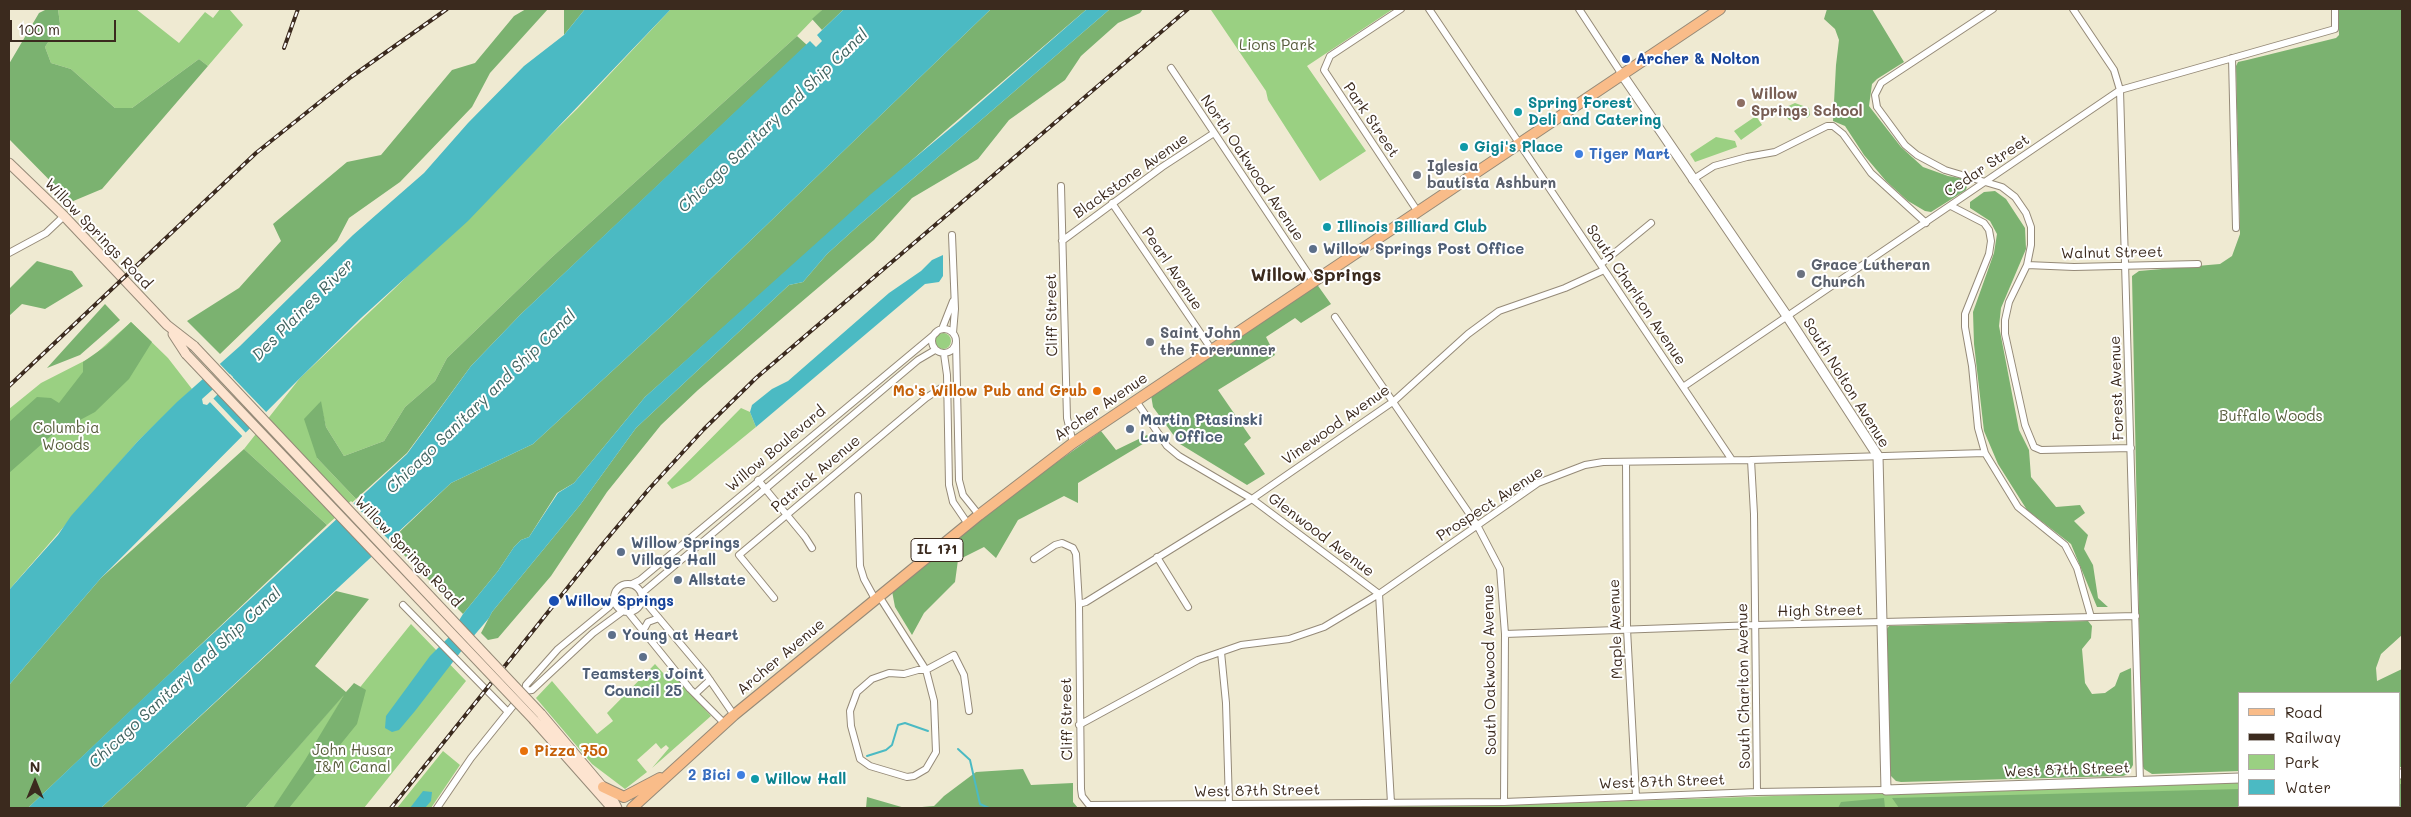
<!DOCTYPE html>
<html>
<head>
<meta charset="utf-8">
<style>
	body { margin:0 }
	#map { position:relative; width:2411px; height:817px; overflow:hidden; background:#efead2; font-family:Mali,sans-serif }
	canvas { display:block }
	.frame { position:absolute; inset:0; border:10px solid #3b2a1e; pointer-events:none }
	.legend { position:absolute; left:2238px; top:692px; width:162px; height:115px; box-sizing:border-box; background:#fff; border:1px solid #b1aaa5; margin:0; padding:6px 9px; list-style:none; font-size:15px; color:#3b2a1e }
	.legend li { display:flex; align-items:center; gap:10px; height:25px }
	.legend b { width:25px; border:1px solid #b1aaa5 }
	.north { position:absolute; left:10px; top:757px; width:50px; height:50px; -webkit-text-stroke:4px #fff; paint-order:stroke; rotate:0deg; font-size:14px; font-weight:700; line-height:20px; text-align:center; color:#3b2a1e }
	.north::after { content:''; display:block; margin:auto; width:18px; height:22px; background:#3b2a1e; clip-path:polygon(50% 0,100% 100%,50% 72%,0 100%) }
	.scale { position:absolute; left:10px; top:20px; width:106px; height:22px; box-sizing:border-box; border:2px solid #3b2a1e; border-top:0; padding-left:6px; font-size:15px; line-height:18px; white-space:nowrap; color:#3b2a1e; -webkit-text-stroke:4px #fff; paint-order:stroke }
</style>
</head>
<body>
<div id="map">
<canvas width="2411" height="817"></canvas>
<div class="frame"></div>
<ul class="legend">
<li><b style="height:6px;background:#f9bc89"></b>Road</li>
<li><b style="height:6px;background:#3b2a1e"></b>Railway</li>
<li><b style="height:14px;background:#9ad082"></b>Park</li>
<li><b style="height:14px;background:#4bbac3"></b>Water</li>
</ul>
<div class="north">N</div>
<div class="scale">100 m</div>
</div>
<script>
const ctx = document.querySelector('canvas').getContext('2d');
ctx.lineJoin = 'round';
function paint(path, color) { ctx.fillStyle = color; ctx.fill(path, 'evenodd'); }
const shape = rows => new Path2D(rows.map(r => 'M' + r).join(''));
function strokePath(path, color, width, dash) { ctx.strokeStyle = color; ctx.lineWidth = width; ctx.lineCap = dash ? 'butt' : 'round'; ctx.setLineDash(dash || []); ctx.stroke(path); }
function write(font, color, halo, rows, align = 'center') {
  ctx.font = font + ' Mali,sans-serif'; ctx.lineWidth = 4; ctx.setLineDash([]); ctx.textBaseline = 'middle'; ctx.strokeStyle = halo; ctx.fillStyle = color; for (const [text, x, y, turn = 0] of rows) {
    ctx.save(); ctx.translate(x, y); ctx.rotate((+turn || 0) * Math.PI / 180); ctx.textAlign = isNaN(turn) ? turn : align; if (halo) ctx.strokeText(text, 0, 0); ctx.fillText(text, 0, 0); ctx.restore();
  }
}
const green = shape([
	[58,9,136,9,179,43,205,12,213,18,220,9,229,9,243,25,208,66,199,59,132,108,115,108,71,69,51,63,45,47,60,24],
	[671,9,823,9,797,36,551,258,447,358,435,381,405,407,384,441,344,456,326,427,320,401,317,458,356,499,327,525,244,449,300,378,393,290,577,109],
	[1212,9,1393,9,1307,66,1366,151,1320,181,1268,100,1266,91,1211,10],
	[1795,103,1809,108,1810,115,1807,118,1802,116,1794,121,1789,120,1783,112,1784,108],
	[1756,116,1762,125,1741,140,1734,131],
	[1716,137,1735,141,1737,147,1695,162,1690,154],
	[131,322,168,358,192,389,138,441,9,590,9,409,41,383,92,357],
	'935 341a8 8 0 1 1 16 0a8 8 0 1 1-16 0Z',
	[741,408,750,412,756,427,690,481,672,489,667,483],
	[411,624,466,681,364,808,245,808,346,692,320,737],
	[655,664,664,674,669,670,711,716,652,768,669,748,666,745,661,749,656,743,646,752,637,760,647,772,625,789,592,764,536,698,552,681,597,734,613,721,607,713],
	[443,751,460,765,431,808,397,808],
	[2400,775,2402,775,2402,808,1283,808,1541,804,2240,780,2240,806,2400,806]
]);
const forest = shape([
	[47,9,58,9,60,24,45,47,51,63,71,69,115,108,132,108,199,59,208,66,102,189,71,202,9,139,9,64,39,13],
	[526,9,548,9,490,73,472,107,400,182,349,218,337,241,220,354,187,321,239,288,281,241,273,224,347,162,381,155,452,70,475,63,514,16],
	[564,9,585,9,564,35],
	[823,9,844,9,822,30,812,19],
	[991,9,1087,9,946,130,645,397,574,483,557,493,529,537,521,540,514,547,498,571,463,614,390,541,451,483,533,444,672,316],
	[1110,9,1143,9,1140,13,1118,23,1081,56,1065,80,1009,120,978,159,912,198,874,240,698,390,661,425,607,492,551,576,498,638,488,640,481,633,492,612,580,505,636,428,789,285,803,282,827,254,858,226],
	[1827,9,1872,9,1904,62,1877,79,1872,84,1869,106,1901,147,1923,167,1948,176,1965,179,1967,186,1966,190,1931,212,1925,211,1908,201,1886,181,1864,155,1845,126,1833,121,1836,65,1839,40,1835,29,1824,19],
	[2338,9,2402,9,2402,635,2381,654,2376,668,2377,681,2402,669,2402,767,2400,767,2400,693,2240,693,2240,771,2152,774,2144,769,2142,764,2132,276,2139,271,2220,264,2232,256,2240,234,2236,66,2238,62,2247,60,2336,38,2339,35],
	[797,36,807,45,521,314,471,366,407,453,356,499,317,458,304,419,321,401,326,427,344,456,384,441,405,407,435,381,447,358,551,258],
	[1995,191,2006,199,2025,228,2026,249,2001,308,1999,326,2019,430,2029,450,2031,477,2056,507,2080,505,2085,513,2074,521,2088,535,2084,549,2093,565,2098,598,2108,607,2097,607,2071,544,2027,510,1998,464,1984,431,1974,344,1973,312,1994,253,1997,234,1990,221,1970,208,1970,202,1984,192],
	[37,261,72,271,83,286,45,309,22,304,9,316,9,289],
	[1316,283,1331,304,1301,323,1295,318,1266,337,1275,355,1218,390,1251,438,1244,444,1265,474,1247,485,1180,444,1153,407,1151,395],
	[105,304,120,320,80,355,47,368],
	[131,322,152,342,129,379,95,412,52,435,9,473,9,422,37,397,51,398,59,403,83,372,83,362,106,346],
	[1101,431,1116,450,1147,435,1151,439,1078,483,1078,503,1064,496,1018,520,996,558,984,547,958,560,955,582,924,613,912,635,895,607,892,591,999,503],
	[244,449,327,525,28,808,9,808,9,685,101,578],
	[336,591,369,599,315,666,346,692,354,683,366,690,357,724,289,808,273,808,305,760,344,695,245,808,101,808],
	[2088,621,2092,626,2091,638,2082,649,2085,683,2092,694,2105,693,2115,686,2120,673,2131,668,2133,765,2128,774,2123,776,1901,782,1896,781,1891,776,1887,760,1886,630,1889,626],
	[1023,769,1031,785,1073,783,1073,802,1078,808,910,808,934,806,944,796,976,772],
	[2400,784,2402,784,2402,808,1899,808,1892,798,2240,789,2240,806,2400,806],
	[867,797,905,808,866,808],
	[1884,798,1885,808,1838,808,1841,802]
]);
const water = shape([
	[585,9,671,9,468,221,361,318,300,378,101,578,9,685,9,590,58,535,71,516,138,441,177,402,240,346,353,235,424,173,468,123,524,66,564,35],
	[230,374,233,377,232,380,207,405,203,404,202,399],
	[844,9,991,9,672,316,533,444,451,483,101,808,28,808,152,690,407,454,471,366,521,314,810,41,816,47,822,41,817,35],
	[1087,9,1110,9,858,226,827,254,803,282,789,285,636,428,580,505,492,612,489,618,466,645,415,711,399,730,392,732,385,728,386,716,430,656,448,638,463,614,498,571,514,547,521,540,529,537,558,493,574,483,645,397,871,194,958,122],
	[943,255,943,276,939,282,925,284,756,427,750,412,752,405,772,389,788,381,889,293,921,271,932,260],
	[423,791,432,792,431,801,425,808,410,808]
]);
const pier = shape([
	[218,362,268,414,252,430,217,392,230,378,215,390,202,376],
	[212,397,247,434,244,438,208,400],
	[351,501,391,542,374,559,334,516]
]);
const stream = shape([
	[958,749,970,760,980,804,989,808],
	[867,756,886,750,892,745,898,725,905,723,928,731]
]);
const minor = shape([
	[1401,9,1330,56,1324,70,1418,212],
	[1429,9,1732,460],
	[1579,9,1621,73],
	[1993,9,1881,83,1875,95,1877,107,1905,145,1917,155,1945,170,2002,187,2015,197,2026,213,2031,227,2031,245,2027,265,2009,302,2005,320,2005,334,2025,425,2034,447,2041,450,2131,448],
	[2073,9,2114,70,2120,90,2140,781],
	[2232,58,2236,228],
	[1171,68,1313,281],
	[1692,180,1714,166,1747,157,1775,152,1827,126,1833,126,1843,134,1871,173,1926,223],
	[1061,186,1067,418,1073,443],
	[1112,203,1212,350],
	[1951,206,1984,223,1989,230,1991,241,1989,254,1965,314,1965,327,1972,366,1978,428,1985,453,2018,507,2065,545,2077,568,2091,617],
	[952,235,955,309,953,333],
	[1062,241,1162,167,1214,133],
	[9,253,46,233,64,216],
	[1601,264,1651,223],
	[2027,265,2074,267,2198,264],
	[1335,317,1477,525,1500,569,1505,634,1504,802],
	'932 341a12 12 0 1 1 24 0a12 12 0 1 1-24 0Z',
	[942,329,953,301],
	[956,342,959,480,963,495,979,515],
	[944,354,947,375,949,485,953,502,968,524],
	[1683,387,2120,90,2335,29,2335,9],
	[1136,401,1167,446,1179,456,1252,499,1379,594,1391,803],
	[1751,460,1754,514,1757,792],
	[1626,462,1627,629,1636,796],
	[758,480,805,537,812,548],
	[858,496,860,566,864,579,875,599],
	[1157,557,1188,607],
	[1034,559,1055,545,1062,543,1073,548,1076,554,1079,604,1081,789,1082,796,1089,805,1504,802,1757,792,1886,790],
	'614 598a14 14 0 1 1 28 0a14 14 0 1 1-28 0Z',
	[632,584,640,580,936,333],
	[642,593,918,360,935,350],
	[879,596,926,670,934,701,936,752,926,769,914,776,907,777,870,766,860,759,851,726,850,711,857,692,872,679,889,673,904,674,918,670,926,670,954,655,964,675,969,711],
	[642,598,705,673,734,715],
	[774,598,739,555,926,398,941,388,957,388],
	[1079,604,1086,602,1252,499,1394,401,1468,334,1499,311,1565,288,1604,270],
	[403,605,507,711],
	[628,612,690,689,725,724],
	[643,631,648,622,659,618],
	[1505,634,1756,625,2136,616],
	[1221,652,1226,703,1229,804],
	[525,691,526,685,558,649,609,607,614,600],
	[695,694,710,680],
	[1079,725,1198,660,1241,645,1289,639,1324,627,1379,594,1538,483,1585,465,1603,462,1751,460,1985,453],
	[437,808,471,758,525,691,532,690,593,633,623,611]
]);
const tertiary = shape([
	[1621,73,1787,316,1878,456,1886,790,2240,778],
	[2400,774,2402,774]
]);
const secondary = shape([
	[9,163,64,216,167,325,194,346],
	[173,334,186,354],
	[541,714,612,798,617,808],
	[534,720,612,808]
]);
const primary = shape([
	[603,787,624,797,660,778],
	[632,808,734,715,979,515,1073,443,1720,9]
]);
const rail = shape([
	[284,48,298,9],
	[9,386,256,153,351,77,447,9],
	[391,808,601,546,649,489,704,429,756,378,1188,9]
]);
const secondaryBridge = shape([
	[194,346,541,714],
	[186,354,534,720]
]);
const markers = [
	[1626,59,5,"#1a4fb4"],
	[1741,103,5,"#8d6e63"],
	[1518,112,5,"#0f9aa8"],
	[1464,147,5,"#0f9aa8"],
	[1579,154,5,"#3f7fe0"],
	[1417,175,5,"#6b7280"],
	[1327,227,5,"#0f9aa8"],
	[1313,249,5,"#5c6f8a"],
	[1801,274,5,"#6b7280"],
	[1150,342,5,"#6b7280"],
	[1097,391,5,"#e8710a"],
	[1130,429,5,"#5c6f8a"],
	[621,552,5,"#5c6f8a"],
	[678,580,5,"#5c6f8a"],
	[554,601,6,"#1a4fb4"],
	[612,635,5,"#5c6f8a"],
	[643,657,5,"#5c6f8a"],
	[524,751,5,"#e8710a"],
	[741,775,5,"#3f7fe0"],
	[755,779,5,"#0f9aa8"]
];
const shields = [
	[937,550,52]
];
const shieldNames = [
	["IL 171",937,550]
];
const parkNames = [
	["Lions Park",1277,45],
	["Buffalo Woods",2271,416],
	["Columbia",66,428],
	["Woods",66,445],
	["John Husar",353,750],
	["I&M Canal",353,767]
];
const transitNames = [
	["Archer & Nolton",1636,59],
	["Willow Springs",565,601]
];
const educationNames = [
	["Willow",1751,94],
	["Springs School",1751,111]
];
const cultureNames = [
	["Spring Forest",1528,103],
	["Deli and Catering",1528,120],
	["Gigi's Place",1474,147],
	["Illinois Billiard Club",1337,227],
	["Willow Hall",765,779]
];
const streetNames = [
	["Park Street",1371,120,56],
	["Cedar Street",1987,166,-34],
	["North Oakwood Avenue",1252,168,56],
	["Blackstone Avenue",1131,176,-35],
	["Willow Springs Road",98,234,46],
	["Walnut Street",2112,253,-1],
	["Pearl Avenue",1172,269,56],
	["South Charlton Avenue",1636,295,56],
	["Cliff Street",1052,315,-91],
	["South Nolton Avenue",1846,383,58],
	["Forest Avenue",2117,388,-92],
	["Archer Avenue",1101,407,-34],
	["Vinewood Avenue",1336,425,-35],
	["Willow Boulevard",776,449,-40],
	["Patrick Avenue",816,474,-40],
	["Prospect Avenue",1490,504,-33],
	["Glenwood Avenue",1321,535,37],
	["Willow Springs Road",408,552,46],
	["High Street",1820,611,-1],
	["Maple Avenue",1616,629,-92],
	["Archer Avenue",781,657,-40],
	["South Oakwood Avenue",1490,670,-91],
	["South Charlton Avenue",1744,686,-91],
	["Cliff Street",1067,719,-91],
	["West 87th Street",2067,770,-2],
	["West 87th Street",1662,782,-2],
	["West 87th Street",1257,791,-1]
];
const shopNames = [
	["Tiger Mart",1589,154],
	["2 Bici",731,775,"right"]
];
const worshipNames = [
	["Iglesia",1427,166],
	["bautista Ashburn",1427,183],
	["Grace Lutheran",1811,265],
	["Church",1811,282],
	["Saint John",1160,333],
	["the Forerunner",1160,350]
];
const serviceNames = [
	["Willow Springs Post Office",1323,249],
	["Martin Ptasinski",1140,420],
	["Law Office",1140,437],
	["Willow Springs",631,543],
	["Village Hall",631,560],
	["Allstate",688,580],
	["Young at Heart",622,635],
	["Teamsters Joint",643,674,"center"],
	["Council 25",643,691,"center"]
];
const foodNames = [
	["Mo's Willow Pub and Grub",1087,391],
	["Pizza 750",534,751,"left"]
];
const waterNames = [
	["Chicago Sanitary and Ship Canal",773,121,-44],
	["Des Plaines River",303,310,-45],
	["Chicago Sanitary and Ship Canal",481,402,-44],
	["Chicago Sanitary and Ship Canal",185,678,-43]
];
const quarterNames = [
	["Willow Springs",1316,275]
];
paint(green, '#9ad082');
paint(forest, '#7bb270');
paint(water, '#4bbac3');
paint(pier, '#efead2');
strokePath(stream, '#4bbac3', 2);
strokePath(minor, '#958a78', 8);
strokePath(tertiary, '#958a78', 11);
strokePath(secondary, '#958a78', 11);
strokePath(primary, '#958a78', 12);
strokePath(minor, '#fff', 6);
strokePath(tertiary, '#fff', 9);
strokePath(secondary, '#fde4d0', 9);
strokePath(primary, '#f9bc89', 10);
strokePath(rail, '#3b2a1e', 4);
strokePath(rail, '#fff', 2, [5.5]);
strokePath(secondaryBridge, '#958a78', 11, []);
strokePath(secondaryBridge, '#fde4d0', 9);
for (const [x, y, r, color] of markers) { const dot = new Path2D(); dot.arc(x, y, r, 0, 2 * Math.PI); ctx.fillStyle = color; ctx.fill(dot); strokePath(dot, '#fff', 2); }
for (const [x, y, w] of shields) { const box = new Path2D(); box.roundRect(x - w / 2, y - 11.5, w, 23, 4); ctx.fillStyle = '#fff'; ctx.fill(box); strokePath(box, '#3b2a1e', 1); }
write('bold 14px', '#3b2a1e', null, shieldNames);
write('15px', '#585c3c', '#fff', parkNames);
write('bold 15px', '#164399', '#fff', transitNames, 'left');
write('bold 15px', '#785e54', '#fff', educationNames, 'left');
write('bold 15px', '#0d838f', '#fff', cultureNames, 'left');
write('15px', '#3b2a1e', '#fff', streetNames);
write('bold 15px', '#366cbe', '#fff', shopNames, 'left');
write('bold 15px', '#5b616d', '#fff', worshipNames, 'left');
write('bold 15px', '#4e5e75', '#fff', serviceNames, 'left');
write('bold 15px', '#c56008', '#fff', foodNames, 'right');
write('italic 16px', '#416460', '#fff', waterNames);
write('bold 18px', '#3b2a1e', '#fff', quarterNames);
</script>
</body>
</html>
